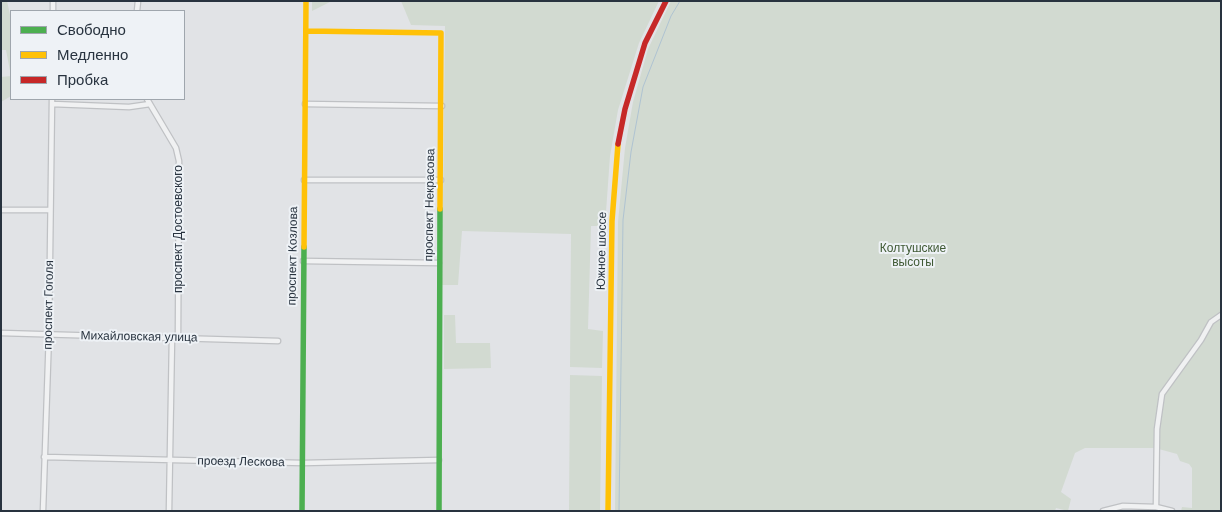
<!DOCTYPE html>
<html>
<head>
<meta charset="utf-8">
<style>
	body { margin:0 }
	#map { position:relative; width:1222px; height:512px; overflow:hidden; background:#e1e3e6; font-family:Arial,sans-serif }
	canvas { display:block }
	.frame { position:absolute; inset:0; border:2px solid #28333f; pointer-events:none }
	.legend { position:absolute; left:10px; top:10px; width:175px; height:90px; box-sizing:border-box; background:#eef2f6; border:1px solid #9fa6ad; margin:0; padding:6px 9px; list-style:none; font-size:15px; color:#28333f }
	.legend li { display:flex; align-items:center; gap:10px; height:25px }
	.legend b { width:25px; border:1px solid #9fa6ad }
</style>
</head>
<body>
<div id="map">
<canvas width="1222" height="512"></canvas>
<div class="frame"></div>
<ul class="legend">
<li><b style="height:6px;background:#4caf50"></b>Свободно</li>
<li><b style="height:6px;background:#ffc107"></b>Медленно</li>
<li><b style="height:6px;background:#c62828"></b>Пробка</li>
</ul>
</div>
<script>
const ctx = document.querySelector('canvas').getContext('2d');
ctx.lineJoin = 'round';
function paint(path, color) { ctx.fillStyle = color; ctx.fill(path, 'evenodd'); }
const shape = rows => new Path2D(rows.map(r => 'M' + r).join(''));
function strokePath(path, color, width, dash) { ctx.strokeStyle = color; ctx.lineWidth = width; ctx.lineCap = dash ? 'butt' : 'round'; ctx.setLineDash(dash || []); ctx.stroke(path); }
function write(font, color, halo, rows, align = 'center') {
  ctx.font = font + ' Arial,sans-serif'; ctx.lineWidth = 4; ctx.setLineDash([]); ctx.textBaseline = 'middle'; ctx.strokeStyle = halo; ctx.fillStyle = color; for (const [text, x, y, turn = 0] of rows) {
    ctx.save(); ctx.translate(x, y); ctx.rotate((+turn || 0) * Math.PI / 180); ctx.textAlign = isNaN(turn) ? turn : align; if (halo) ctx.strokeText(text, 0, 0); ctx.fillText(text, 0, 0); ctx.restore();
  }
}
const green = shape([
	[1,1,7,1,11,19,11,96,1,102,1,77,11,76,6,50,1,50],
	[312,1,332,1,312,11],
	[401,1,659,1,639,43,618,110,610,156,605,226,591,226,588,329,603,331,602,368,570,367,571,234,462,231,458,285,442,285,445,26,411,25],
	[671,1,1221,1,1221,511,1181,511,1182,507,1192,508,1192,468,1189,464,1180,461,1177,454,1155,448,1085,448,1075,453,1061,492,1071,499,1068,511,1056,508,1055,511,615,511,618,222,625,148,633,102,648,49],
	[444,315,455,315,456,343,490,343,491,368,444,369],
	[570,375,602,376,600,511,569,511]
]);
const stream = shape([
	[619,511,623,220,631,152,643,87,671,16,680,1]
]);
const street = shape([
	[53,11,53,1],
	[137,11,138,1],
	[147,99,176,148,179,161,178,337],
	[52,104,129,107,150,104],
	[305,104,442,106],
	[304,180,441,180],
	[1,210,49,210],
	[303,261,439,263],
	[1,333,278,341],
	[44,457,303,463,439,460],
	[1156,507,1157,429,1162,394,1201,340,1211,322,1221,315],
	[43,511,49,333,52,99],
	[169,511,172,337],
	[1103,511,1123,506,1156,507,1172,511]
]);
const fast = shape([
	[302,511,304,247],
	[439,511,440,209]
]);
const slow = shape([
	[307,31,441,33,440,209],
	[304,247,306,1],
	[608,511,612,221,618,144]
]);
const jam = shape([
	[618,144,625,109,645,43,666,1]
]);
const streetNames = [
	["проспект Некрасова",430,205,-89],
	["проспект Достоевского",179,229,-90],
	["Южное шоссе",602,251,-89],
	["проспект Козлова",293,256,-89],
	["проспект Гоголя",49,305,-89],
	["Михайловская улица",139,337,1],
	["проезд Лескова",241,462,1]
];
const parkNames = [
	["Колтушские",913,249],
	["высоты",913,263]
];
paint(green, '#d2dad1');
strokePath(stream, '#afc3d1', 1);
strokePath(street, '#bfc1c4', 7);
strokePath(street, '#f0f1f2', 4.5);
strokePath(fast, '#4caf50', 5.5);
strokePath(slow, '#ffc107', 5.5);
strokePath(jam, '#c62828', 5.5);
write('12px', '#28333f', '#eef2f6', streetNames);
write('12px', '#405a35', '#eef2f6', parkNames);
</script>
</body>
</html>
